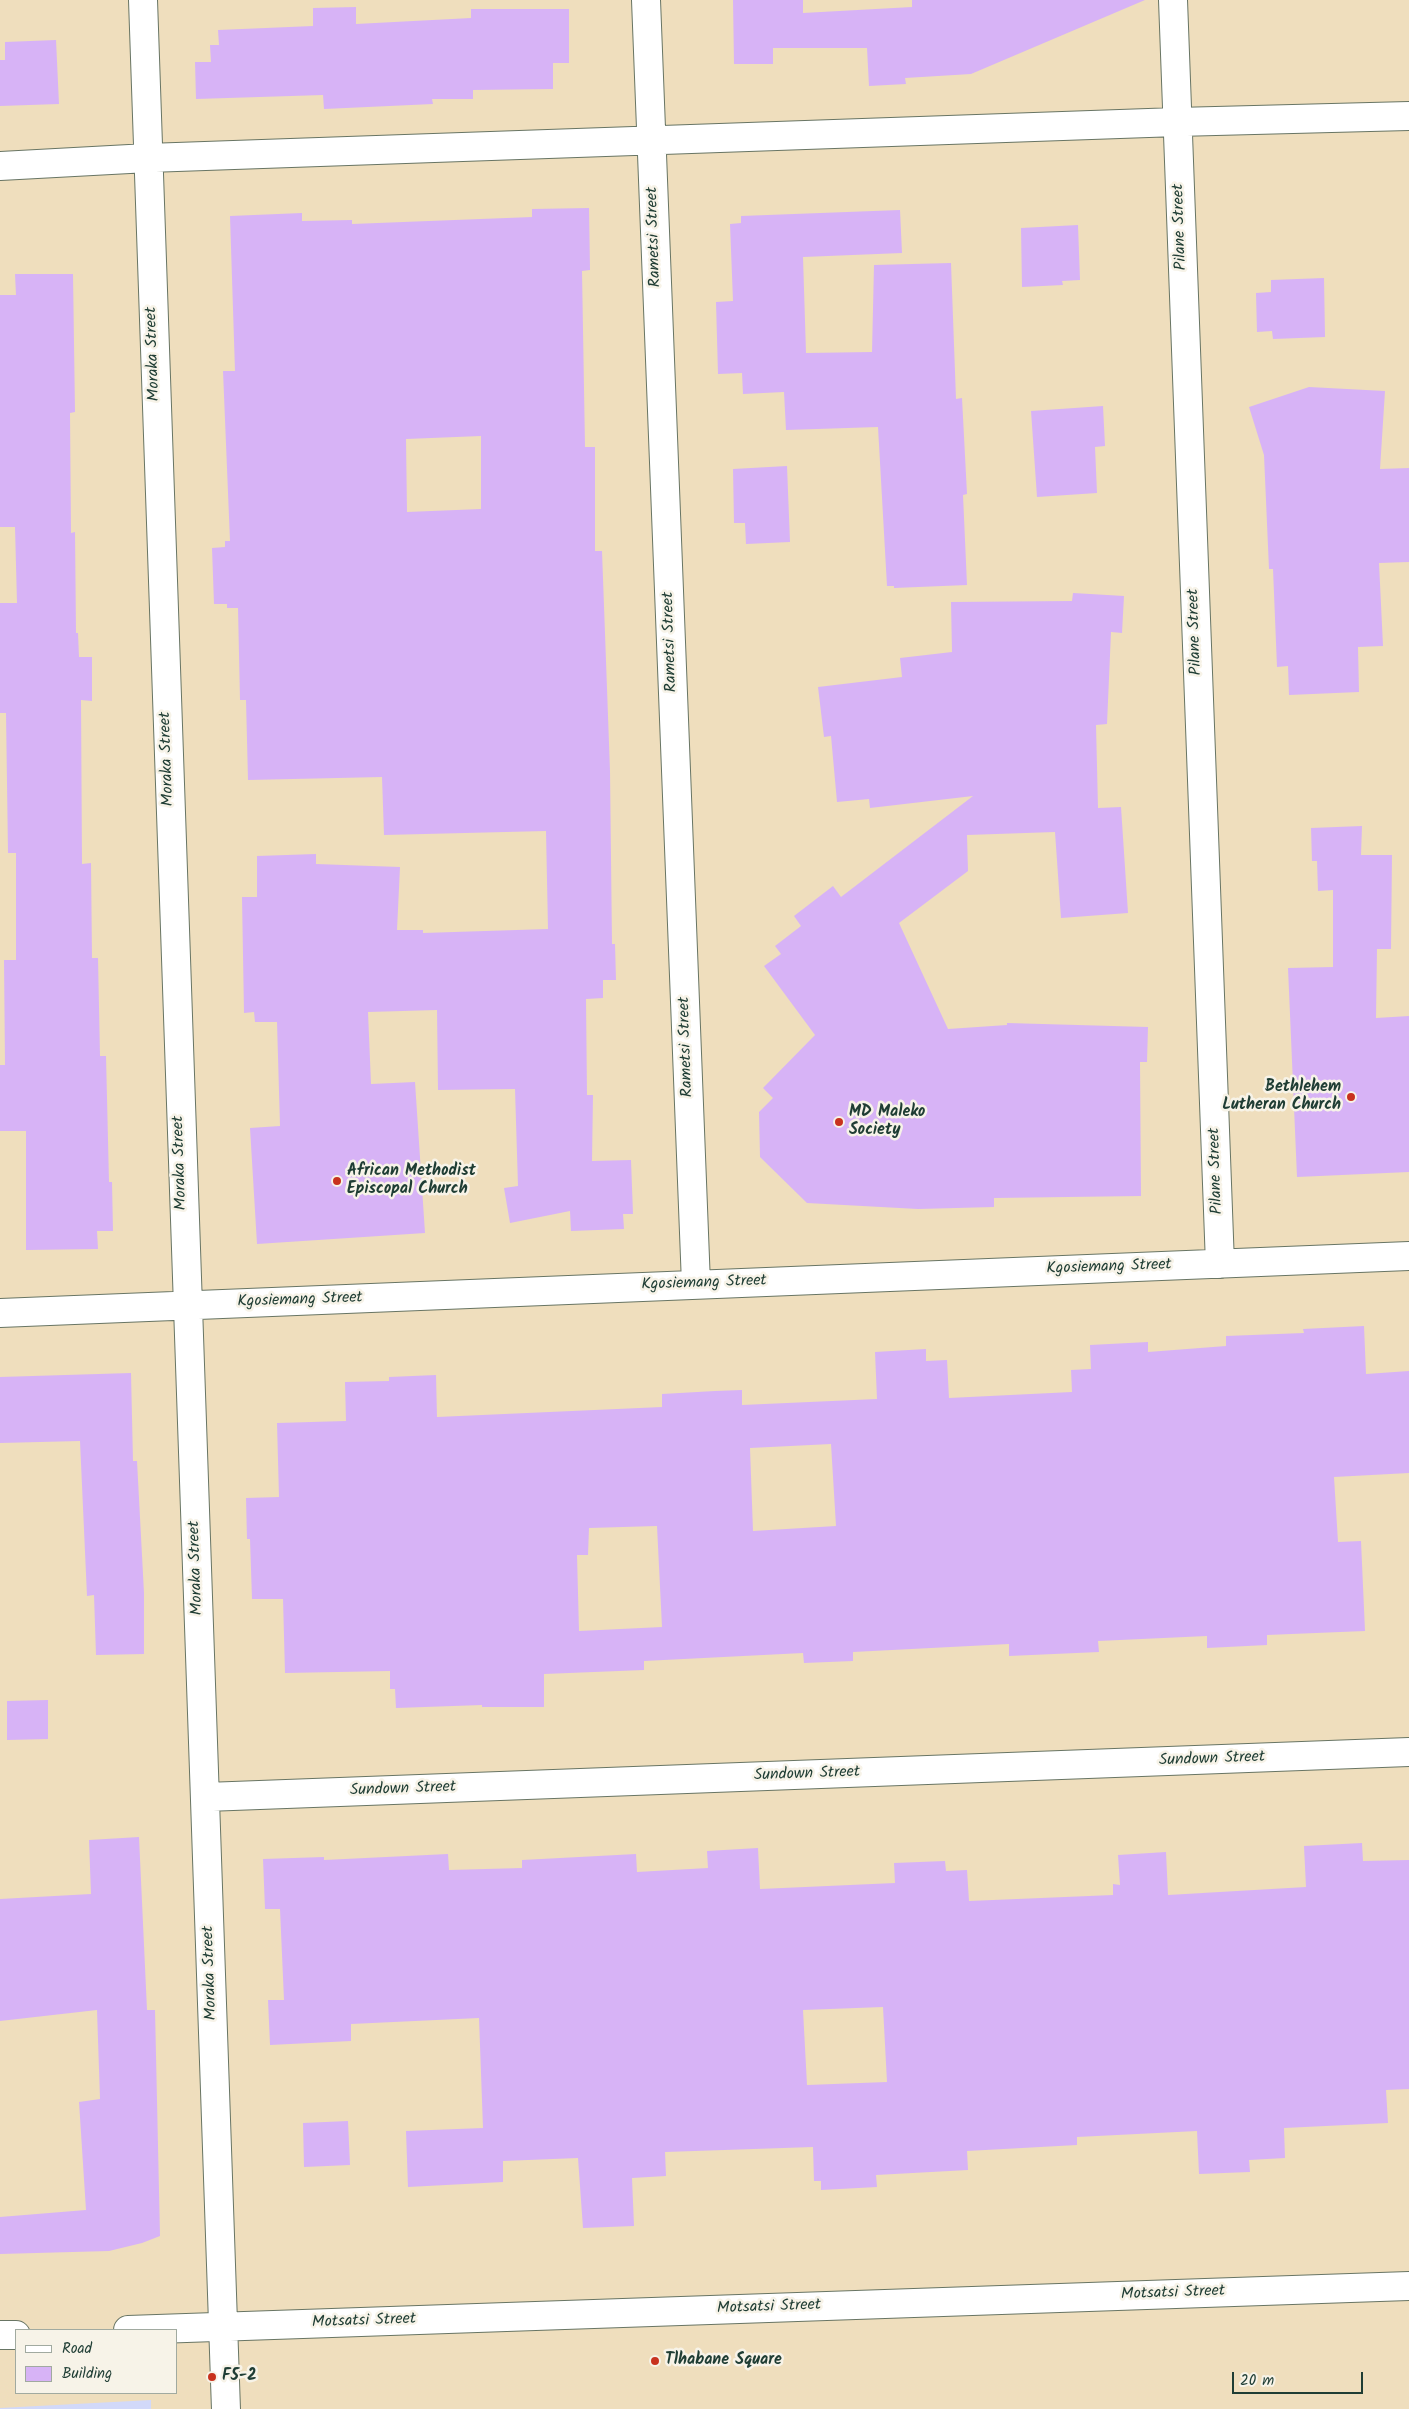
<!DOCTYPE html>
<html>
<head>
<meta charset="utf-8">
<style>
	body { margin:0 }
	#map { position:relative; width:1409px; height:2409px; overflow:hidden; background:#efdebd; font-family:Kalam,sans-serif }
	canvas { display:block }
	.legend { position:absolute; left:15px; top:2329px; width:162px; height:65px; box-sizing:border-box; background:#f7f3e8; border:1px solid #a1aaa0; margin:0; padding:6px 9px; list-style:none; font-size:15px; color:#1f3d34 }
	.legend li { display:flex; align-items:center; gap:10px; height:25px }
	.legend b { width:25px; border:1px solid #a1aaa0 }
	.scale { position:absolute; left:1232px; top:2372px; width:131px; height:22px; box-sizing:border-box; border:2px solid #1f3d34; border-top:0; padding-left:6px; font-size:15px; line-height:18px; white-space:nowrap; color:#1f3d34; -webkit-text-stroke:4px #f7f3e8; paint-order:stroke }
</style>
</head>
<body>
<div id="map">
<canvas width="1409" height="2409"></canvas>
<ul class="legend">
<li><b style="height:6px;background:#fff"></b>Road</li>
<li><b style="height:14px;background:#d7b3f6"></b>Building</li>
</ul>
<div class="scale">20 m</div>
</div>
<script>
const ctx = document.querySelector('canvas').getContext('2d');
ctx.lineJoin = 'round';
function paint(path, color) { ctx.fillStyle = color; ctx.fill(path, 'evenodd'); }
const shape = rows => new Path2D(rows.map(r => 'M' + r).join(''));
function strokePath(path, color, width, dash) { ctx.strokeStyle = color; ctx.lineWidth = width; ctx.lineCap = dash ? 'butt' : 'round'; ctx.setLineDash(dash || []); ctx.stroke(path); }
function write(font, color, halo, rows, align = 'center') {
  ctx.font = font + ' Kalam,sans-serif'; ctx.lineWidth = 5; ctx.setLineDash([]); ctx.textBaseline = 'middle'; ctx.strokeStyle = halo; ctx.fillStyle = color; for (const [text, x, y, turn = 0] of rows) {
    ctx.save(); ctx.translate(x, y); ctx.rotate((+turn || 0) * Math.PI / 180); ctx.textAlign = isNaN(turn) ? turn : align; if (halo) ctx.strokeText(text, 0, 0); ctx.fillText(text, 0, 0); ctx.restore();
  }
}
const built = shape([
	[151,2400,151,2409,0,2409,0,2408]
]);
const building = shape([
	[733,0,803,0,803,13,912,7,912,0,1145,0,971,74,905,78,906,84,869,86,867,48,773,48,773,64,734,64],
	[356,7,356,24,471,18,471,9,569,9,569,63,553,63,553,89,473,90,473,99,432,99,433,104,324,109,323,95,196,99,195,62,211,62,210,45,219,45,218,30,313,26,313,8],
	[56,40,59,104,0,106,0,60,5,60,5,42],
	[589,208,590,270,582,271,585,447,595,447,595,551,602,551,610,771,612,944,615,944,616,980,603,980,603,998,586,999,587,1095,593,1095,592,1161,631,1160,633,1214,623,1214,624,1229,571,1231,570,1211,510,1223,504,1188,518,1186,515,1089,438,1090,437,1010,368,1012,371,1084,415,1082,425,1233,257,1244,250,1128,280,1126,277,1022,255,1022,254,1012,244,1013,242,897,257,897,257,856,316,854,316,864,400,867,397,930,423,930,423,933,548,929,546,831,384,835,382,777,248,780,246,700,240,700,238,608,227,608,227,604,214,604,212,548,225,547,225,541,230,541,223,371,235,371,230,216,302,213,302,221,352,220,352,224,532,217,532,209],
	[481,436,481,509,407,512,406,439],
	[900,210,902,253,803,257,806,353,872,352,874,265,951,263,956,399,962,398,967,494,963,495,967,585,894,588,894,586,887,586,878,427,786,430,784,392,743,394,742,373,718,374,716,302,733,301,730,224,741,223,741,216],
	[1078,225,1080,280,1062,281,1063,285,1022,287,1021,228],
	[15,274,73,274,75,412,70,413,71,533,75,532,76,633,78,633,79,657,92,657,92,701,81,700,82,864,91,863,92,958,98,958,100,1056,106,1056,109,1182,112,1182,113,1231,97,1231,98,1249,26,1250,26,1131,0,1131,0,1065,5,1065,4,960,16,960,16,853,8,853,6,713,0,713,0,603,17,603,15,527,0,527,0,295,16,295],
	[1324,278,1325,337,1273,339,1272,331,1257,332,1256,293,1271,292,1271,280],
	[1309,387,1385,391,1380,469,1409,468,1409,562,1379,563,1383,646,1358,647,1359,692,1289,695,1288,666,1277,667,1273,569,1269,569,1264,455,1249,407],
	[1103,406,1105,446,1095,447,1097,493,1037,497,1031,411],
	[787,466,790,542,746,544,745,523,734,523,733,469],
	[1073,593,1124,596,1122,633,1111,632,1107,724,1096,725,1098,808,1121,807,1128,913,1061,918,1055,832,967,835,968,871,899,923,948,1029,1007,1025,1007,1023,1148,1027,1147,1062,1140,1062,1141,1196,994,1198,994,1207,918,1209,807,1203,760,1157,759,1112,773,1098,763,1088,815,1035,764,966,781,954,775,946,801,926,794,916,833,886,841,897,973,796,870,808,869,799,837,802,831,736,824,737,818,687,902,677,900,658,952,652,951,602,1072,601],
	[1362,826,1361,855,1392,855,1391,949,1377,949,1376,1018,1409,1016,1409,1172,1297,1177,1288,968,1333,967,1333,890,1318,891,1317,861,1312,861,1311,828],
	[1364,1326,1366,1374,1409,1371,1409,1473,1334,1477,1338,1542,1361,1541,1365,1631,1267,1635,1267,1645,1207,1648,1207,1636,1098,1641,1099,1652,1009,1656,1009,1644,853,1652,853,1661,804,1663,803,1653,644,1661,644,1670,544,1674,544,1707,482,1707,482,1705,396,1708,395,1689,390,1689,390,1671,285,1673,283,1599,252,1599,250,1539,247,1539,246,1498,279,1497,277,1423,346,1421,345,1382,389,1381,389,1377,436,1375,437,1417,662,1407,662,1394,715,1391,742,1390,742,1405,877,1399,875,1352,926,1349,926,1361,947,1360,949,1398,1072,1392,1071,1370,1091,1369,1090,1345,1148,1342,1148,1352,1226,1346,1226,1336,1304,1333,1303,1329],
	[831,1444,836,1526,753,1531,750,1448],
	[657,1526,662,1627,579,1631,577,1555,588,1555,589,1528],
	[131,1373,133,1461,137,1461,144,1593,144,1654,96,1655,94,1595,87,1596,80,1441,0,1443,0,1377],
	[48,1700,48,1739,7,1740,7,1701],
	[139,1837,147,2010,155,2010,160,2236,142,2243,109,2251,0,2254,0,2217,86,2210,79,2102,100,2099,97,2010,0,2021,0,1899,91,1894,89,1840],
	[1362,1843,1363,1861,1409,1860,1409,2089,1386,2090,1388,2123,1284,2128,1285,2158,1249,2160,1250,2172,1199,2174,1197,2131,1077,2137,1077,2145,967,2151,968,2170,876,2175,877,2187,821,2190,821,2181,814,2181,813,2147,665,2152,666,2176,632,2178,634,2226,583,2228,578,2158,503,2161,503,2182,408,2187,406,2131,483,2128,479,2018,351,2024,351,2041,270,2045,268,2000,284,2000,280,1909,265,1909,263,1859,324,1857,324,1860,448,1854,449,1870,522,1868,522,1860,636,1854,637,1872,708,1868,707,1851,758,1848,760,1889,895,1883,894,1863,945,1861,946,1871,967,1870,969,1901,1113,1895,1113,1884,1120,1885,1118,1855,1166,1852,1168,1895,1306,1887,1304,1846],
	[883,2007,887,2082,807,2085,803,2010],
	[348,2121,350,2165,304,2167,303,2123]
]);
const minor = shape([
	[143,0,226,2409],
	[646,0,696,1284],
	[1173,0,1220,1264],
	[0,166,148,158,1177,122,1409,116],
	[0,1313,1409,1256],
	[206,1797,1409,1752],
	[128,2330,1409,2286],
	[0,2335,16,2335]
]);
const markers = [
	[1351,1097,5,"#c8321e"],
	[839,1122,5,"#c8321e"],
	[337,1181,5,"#c8321e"],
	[655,2361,5,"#c8321e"],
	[212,2377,5,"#c8321e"]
];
const streetNames = [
	["Pilane Street",1181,227,-92],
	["Rametsi Street",655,237,-92],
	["Moraka Street",154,354,-92],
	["Pilane Street",1196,632,-92],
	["Rametsi Street",671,642,-92],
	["Moraka Street",168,759,-92],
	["Rametsi Street",687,1047,-92],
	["Moraka Street",181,1163,-92],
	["Pilane Street",1217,1171,-92],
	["Kgosiemang Street",1109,1268,-2],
	["Kgosiemang Street",704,1284,-2],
	["Kgosiemang Street",300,1301,-2],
	["Moraka Street",197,1568,-92],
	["Sundown Street",1212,1760,-2],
	["Sundown Street",807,1775,-2],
	["Sundown Street",403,1790,-2],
	["Moraka Street",211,1973,-92],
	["Motsatsi Street",1173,2294,-2],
	["Motsatsi Street",769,2308,-2],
	["Motsatsi Street",364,2322,-2]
];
const poiNames = [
	["Bethlehem",1341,1088,"right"],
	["Lutheran Church",1341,1106,"right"],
	["MD Maleko",849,1113],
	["Society",849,1131],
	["African Methodist",347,1172],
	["Episcopal Church",347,1190],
	["Tlhabane Square",665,2361],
	["F5-2",222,2377]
];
paint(built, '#d2d9f9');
paint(building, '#d7b3f6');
strokePath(minor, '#687564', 30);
strokePath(minor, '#fff', 28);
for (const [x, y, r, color] of markers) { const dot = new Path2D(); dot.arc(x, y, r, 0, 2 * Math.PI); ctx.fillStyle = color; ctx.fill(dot); strokePath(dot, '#f7f3e8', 2); }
write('16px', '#1f3d34', '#f7f3e8', streetNames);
write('bold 16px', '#1f3d34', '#f7f3e8', poiNames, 'left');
</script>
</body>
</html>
